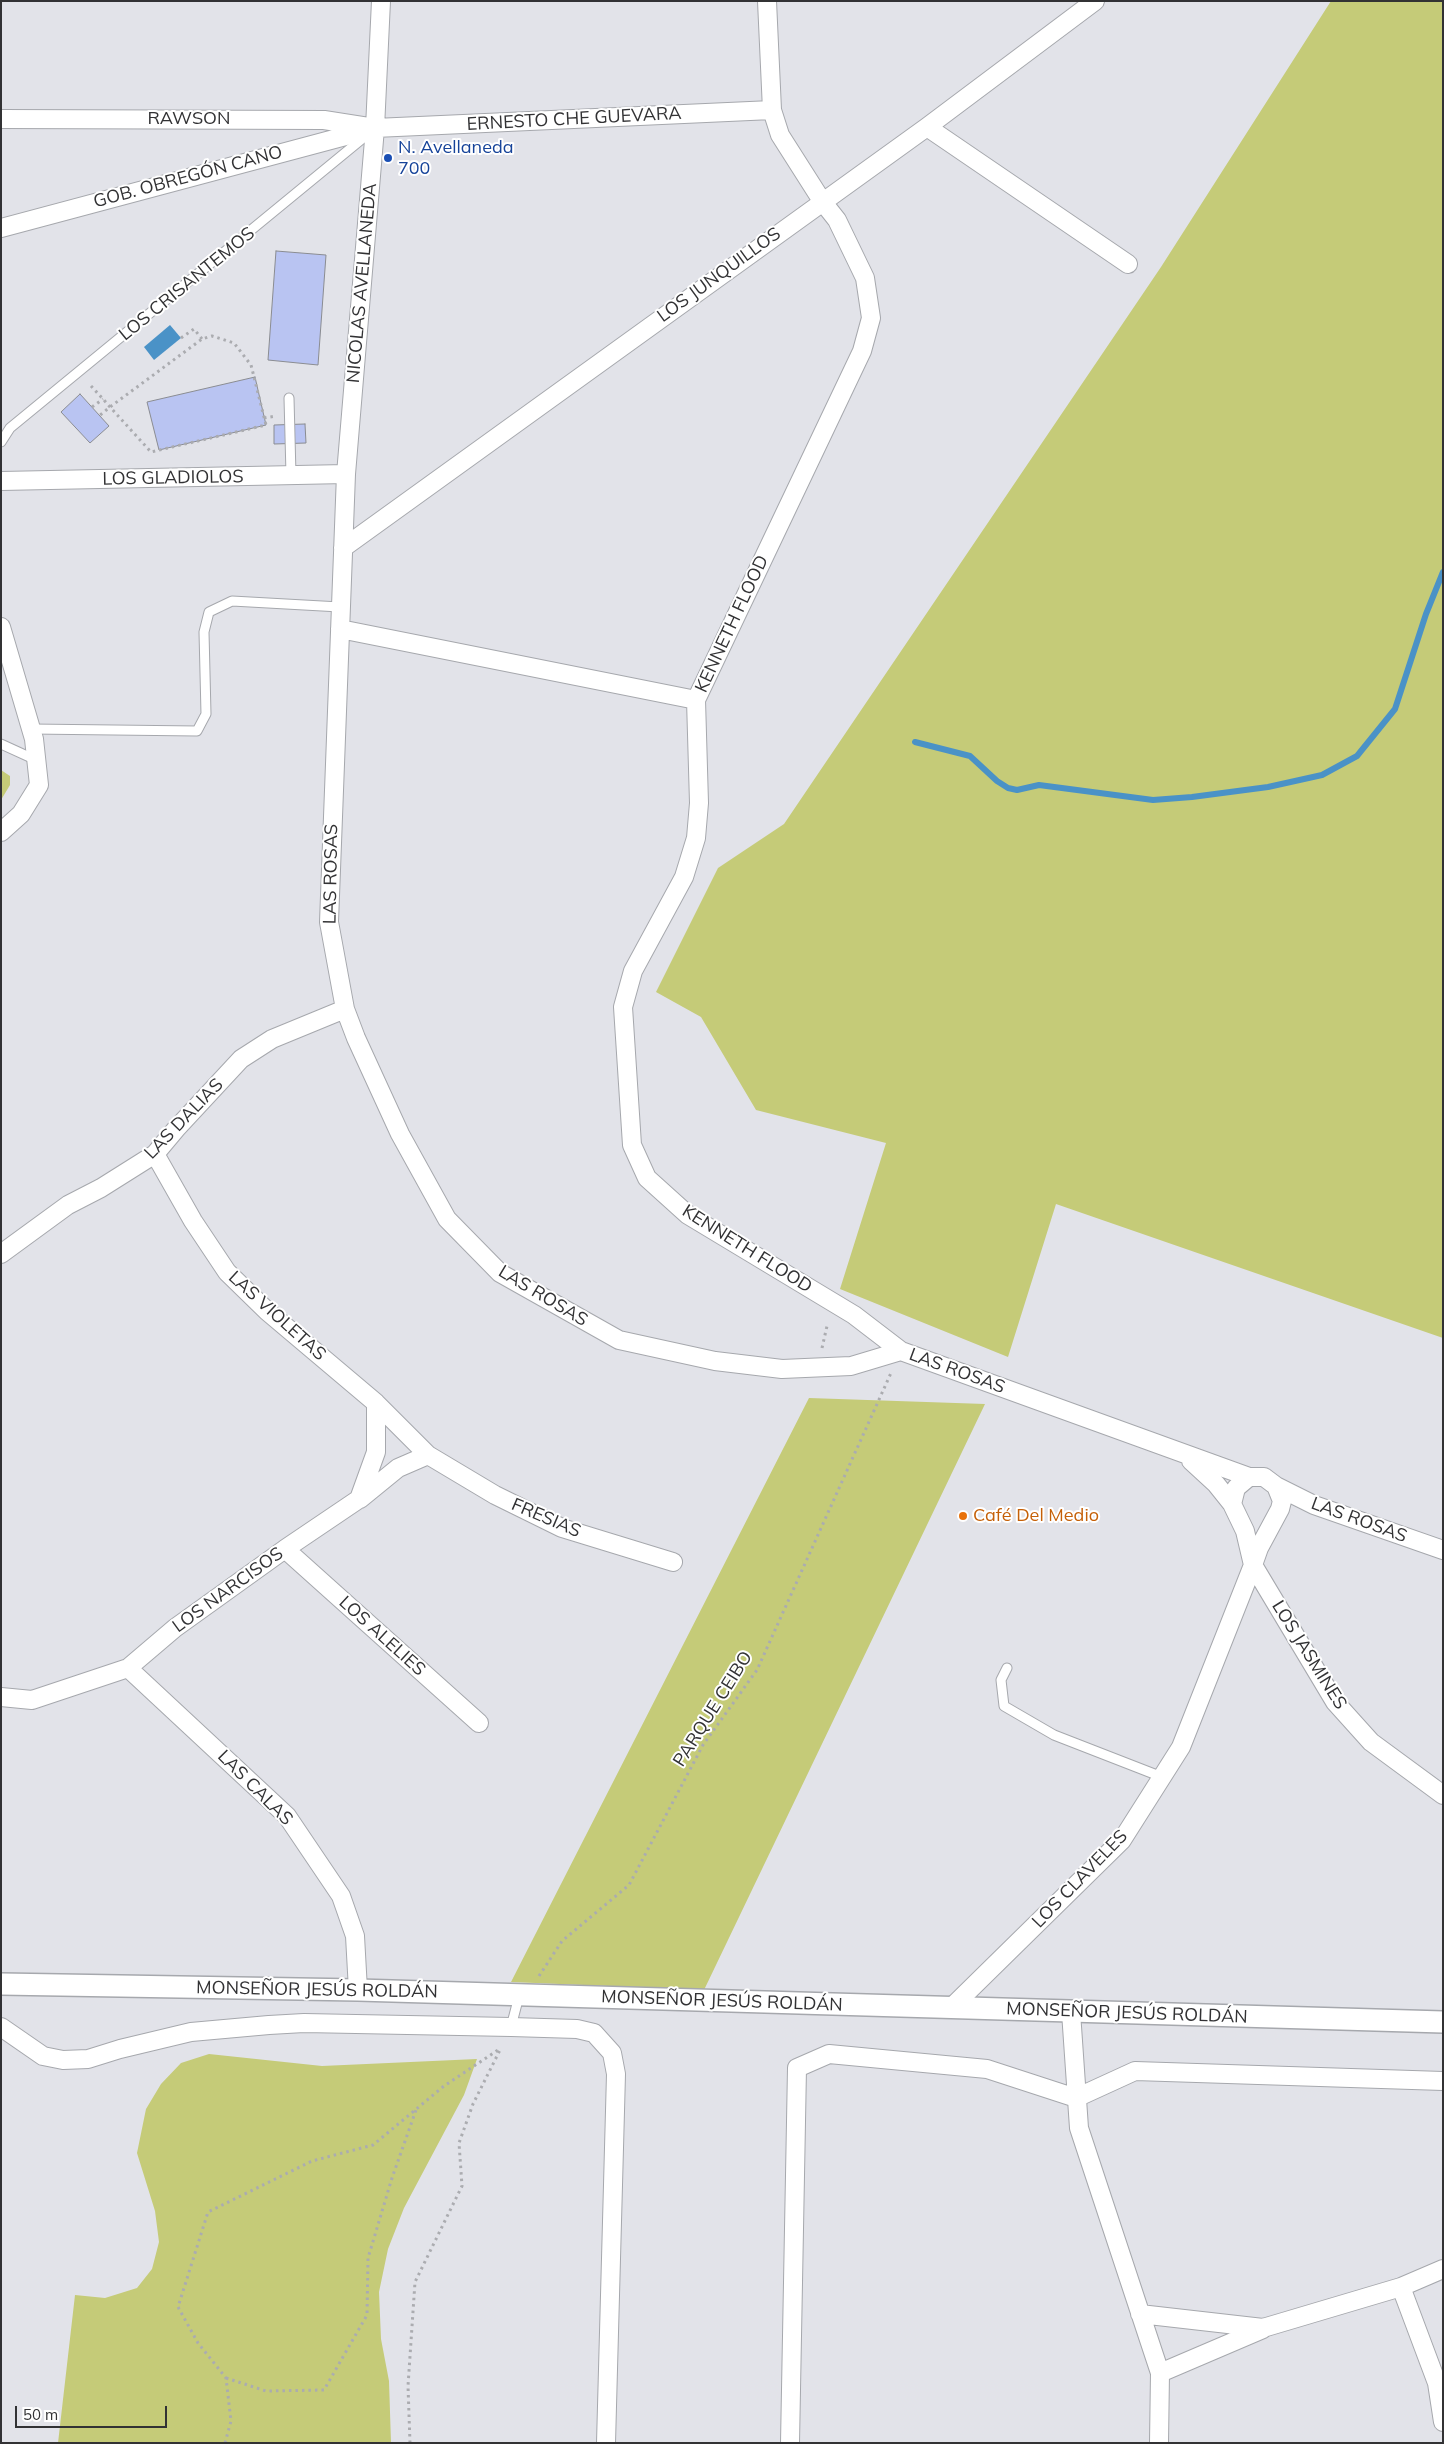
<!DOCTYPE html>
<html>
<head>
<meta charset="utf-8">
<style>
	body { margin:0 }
	#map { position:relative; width:1444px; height:2444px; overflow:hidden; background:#e2e3e9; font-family:Mulish,sans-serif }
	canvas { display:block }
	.frame { position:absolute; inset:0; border:2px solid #323234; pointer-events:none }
	.scale { position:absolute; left:15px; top:2406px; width:152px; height:22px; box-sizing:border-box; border:2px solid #323234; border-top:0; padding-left:6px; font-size:15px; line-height:18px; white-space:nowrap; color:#323234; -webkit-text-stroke:4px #fff; paint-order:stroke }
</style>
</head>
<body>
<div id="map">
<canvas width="1444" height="2444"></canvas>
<div class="frame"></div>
<div class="scale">50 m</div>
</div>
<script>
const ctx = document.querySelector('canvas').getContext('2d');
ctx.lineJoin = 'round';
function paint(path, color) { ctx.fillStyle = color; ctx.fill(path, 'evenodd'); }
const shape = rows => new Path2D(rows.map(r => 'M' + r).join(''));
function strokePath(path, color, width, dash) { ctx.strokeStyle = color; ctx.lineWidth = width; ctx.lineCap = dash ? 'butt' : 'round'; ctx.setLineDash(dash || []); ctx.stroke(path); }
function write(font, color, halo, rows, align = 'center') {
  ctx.font = font + ' Mulish,sans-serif'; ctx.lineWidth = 4; ctx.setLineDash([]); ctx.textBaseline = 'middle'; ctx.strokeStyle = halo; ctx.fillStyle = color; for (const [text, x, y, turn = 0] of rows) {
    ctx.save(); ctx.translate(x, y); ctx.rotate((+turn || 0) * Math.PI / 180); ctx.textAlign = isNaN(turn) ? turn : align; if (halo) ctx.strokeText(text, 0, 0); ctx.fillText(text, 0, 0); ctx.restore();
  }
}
const green = shape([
	[1331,1,1443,1,1443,1338,1056,1204,1008,1357,840,1289,886,1143,756,1110,701,1017,656,992,718,868,784,824,1161,267],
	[1,770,10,776,10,785,1,800],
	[809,1398,985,1404,704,1990,511,1982],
	[209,2054,322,2066,477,2059,464,2095,404,2208,388,2249,379,2292,381,2339,389,2381,391,2443,58,2443,75,2295,105,2298,137,2288,152,2269,159,2242,155,2211,137,2153,146,2109,161,2084,181,2063]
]);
const water = shape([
	[170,325,181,338,154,360,144,347]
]);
const stream = shape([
	[915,742,970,756,997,781,1008,788,1017,790,1039,785,1153,800,1192,797,1268,787,1322,775,1357,756,1395,709,1426,614,1443,572]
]);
const building = shape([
	[276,251,326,255,318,365,268,360,276,251],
	[255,377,266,425,159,450,147,402,255,377],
	[80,394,109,426,90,443,61,412,80,394],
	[305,424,306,443,274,444,274,425,305,424]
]);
const path = shape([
	[181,338,194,329,202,339],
	[91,386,103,399,110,407,151,452,266,425,251,365,234,343,212,336,202,339,110,407,99,416],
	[92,407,103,399],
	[264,418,276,416],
	[822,1348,827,1326],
	[539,1976,562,1941,629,1885,703,1745,757,1670,891,1373],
	[226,2378,266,2391,324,2390,367,2315,368,2258,392,2178,416,2110],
	[225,2443,231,2421,226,2378,198,2343,178,2307,208,2212,312,2161,373,2145,444,2086,501,2048],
	[410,2443,408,2386,415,2282,462,2186,459,2143,473,2104,500,2050]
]);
const service = shape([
	[289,398,291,475],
	[1,442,10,428,368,134],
	[31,729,197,731,206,714,204,632,209,612,232,601,340,607],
	[1,744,36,760],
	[1007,1668,1001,1680,1004,1706,1054,1735,1162,1777],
	[511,2027,519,1996]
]);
const minor = shape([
	[381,1,375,128,346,474,329,922,345,1009,356,1038,400,1134,447,1219,500,1273,619,1340,715,1361,782,1369,851,1366,901,1351],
	[767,1,772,110,780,135,822,201,837,220,865,278,871,318,862,351,696,700,699,803,696,838,684,877,633,971,623,1007,632,1145,647,1178,688,1215,854,1315,901,1351,1249,1477],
	[1,119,324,120,375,128,772,110],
	[927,127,1128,264],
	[1,228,368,130],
	[1,481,346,474],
	[343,548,927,127,1095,1],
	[1,627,34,739,39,785,21,814,1,832],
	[340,629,696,700],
	[155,1154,193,1221,227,1272,267,1311,376,1403,428,1455,495,1495,562,1528,673,1562],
	[1,1254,68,1205,101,1188,155,1154,176,1129,241,1059,272,1039,345,1009],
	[1191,1461,1216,1484,1232,1504],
	[1276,1486,1314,1505,1443,1550],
	[360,1499,398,1468,428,1455],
	[285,1549,479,1723],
	[128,1668,287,1816,341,1896,355,1936,358,1990],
	[1,1697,32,1700,128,1668,175,1628,285,1549,359,1499,376,1452,376,1403],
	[951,2008,1122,1840,1181,1747,1253,1565,1259,1548,1280,1509,1282,1501,1276,1486,1264,1477,1249,1477,1236,1488,1232,1504,1245,1531,1253,1565,1335,1702,1371,1742,1443,1795],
	[1071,2012,1079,2128,1160,2373,1159,2443],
	[1,2027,43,2056,63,2060,88,2059,120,2049,191,2032,269,2025,304,2023,511,2027,577,2029,594,2033,612,2053,616,2074,606,2443],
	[1401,2287,1437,2383,1443,2422],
	[1140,2314,1263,2328,1401,2287,1443,2269],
	[1160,2373,1263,2329],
	[790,2443,797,2068,829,2054,987,2069,1076,2098,1135,2071,1443,2081]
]);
const tertiary = shape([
	[1,1984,358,1990,1443,2022]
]);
const markers = [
	[388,158,5,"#1a4fb4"],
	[963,1516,5,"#e8710a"]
];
const streetNames = [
	["RAWSON",189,119],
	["ERNESTO CHE GUEVARA",574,119,-3],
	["GOB. OBREGÓN CANO",188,177,-15],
	["LOS JUNQUILLOS",719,275,-36],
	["NICOLAS AVELLANEDA",362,283,-85],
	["LOS CRISANTEMOS",187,284,-39],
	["LOS GLADIOLOS",173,478,-1],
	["KENNETH FLOOD",732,624,-65],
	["LAS ROSAS",331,874,-89],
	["LAS DALIAS",184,1119,-46],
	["KENNETH FLOOD",747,1249,32],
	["LAS ROSAS",543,1296,31],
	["LAS VIOLETAS",277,1316,42],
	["LAS ROSAS",957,1371,20],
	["FRESIAS",546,1518,23],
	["LAS ROSAS",1359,1520,20],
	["LOS NARCISOS",228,1590,-36],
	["LOS ALELIES",382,1636,42],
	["LOS JASMINES",1309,1655,58],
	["PARQUE CEIBO",713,1709,-58],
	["LAS CALAS",255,1788,45],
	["LOS CLAVELES",1080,1879,-46],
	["MONSEÑOR JESÚS ROLDÁN",317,1990,1],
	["MONSEÑOR JESÚS ROLDÁN",722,2001,2],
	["MONSEÑOR JESÚS ROLDÁN",1127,2013,2]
];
const transitNames = [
	["N. Avellaneda",398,148],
	["700",398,169]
];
const foodNames = [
	["Café Del Medio",973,1516]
];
paint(green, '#c5cb78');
paint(water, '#4a92c7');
strokePath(stream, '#4a92c7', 6);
paint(building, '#b9c4f2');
strokePath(building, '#8a8c91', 1);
strokePath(service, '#a6a8ad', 11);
strokePath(minor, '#a6a8ad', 20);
strokePath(tertiary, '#a6a8ad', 24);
strokePath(path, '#abacb0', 3, [2.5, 4]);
strokePath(service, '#fff', 9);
strokePath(minor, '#fff', 18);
strokePath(tertiary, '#fff', 21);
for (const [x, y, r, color] of markers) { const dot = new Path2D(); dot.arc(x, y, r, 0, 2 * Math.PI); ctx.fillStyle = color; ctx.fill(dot); strokePath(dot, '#fff', 2); }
write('18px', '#323234', '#fff', streetNames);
write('18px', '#164399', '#fff', transitNames, 'left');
write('18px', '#c56008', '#fff', foodNames, 'left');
</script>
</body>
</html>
